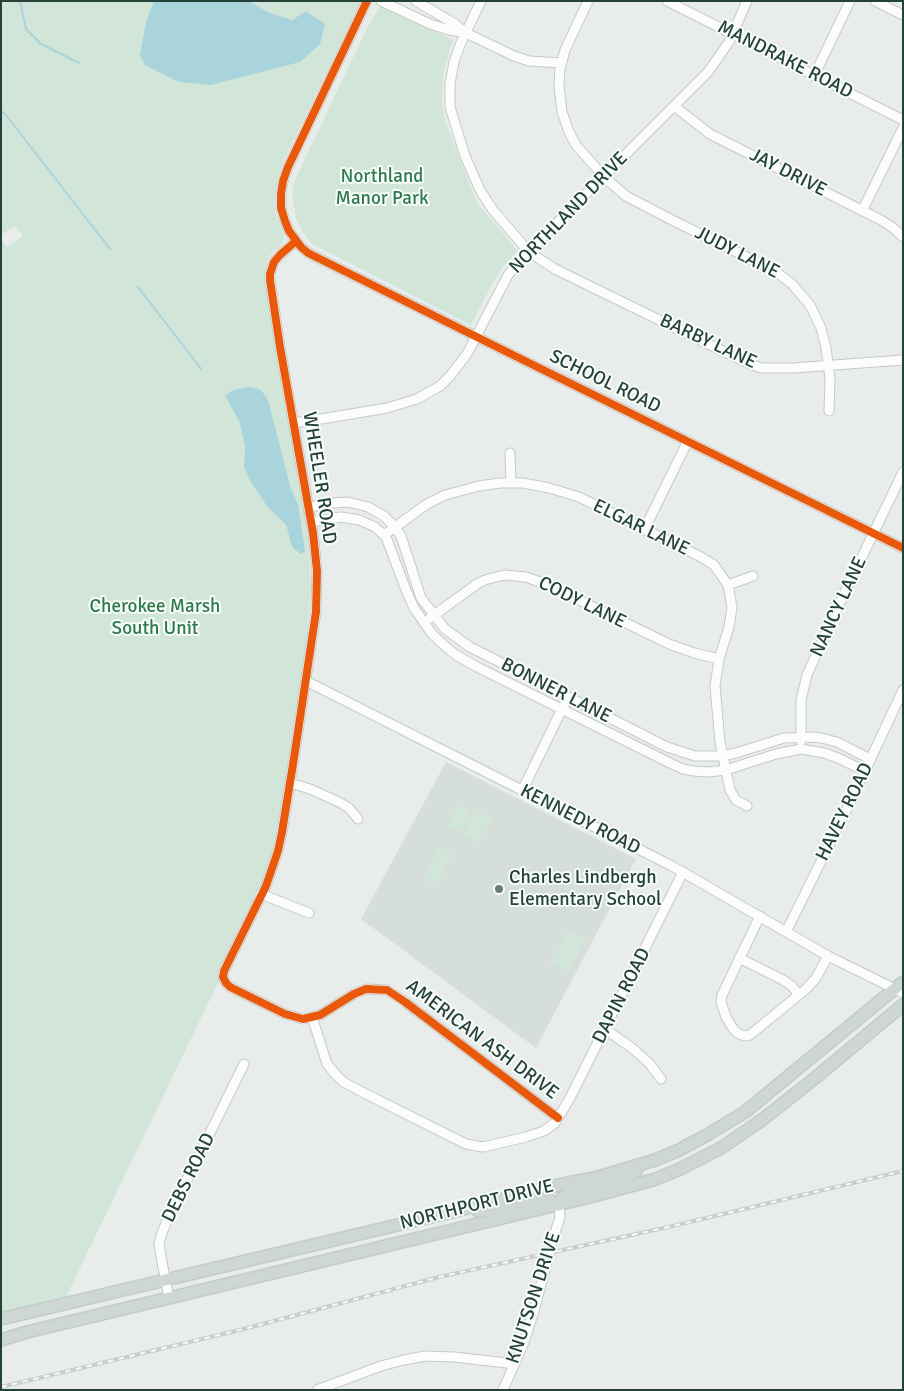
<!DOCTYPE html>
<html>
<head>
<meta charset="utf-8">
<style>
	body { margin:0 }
	#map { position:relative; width:904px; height:1391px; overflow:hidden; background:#e8edeb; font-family:Signika,sans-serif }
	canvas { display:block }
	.frame { position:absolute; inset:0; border:2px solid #24423a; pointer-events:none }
</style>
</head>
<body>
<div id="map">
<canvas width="904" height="1391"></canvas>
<div class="frame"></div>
</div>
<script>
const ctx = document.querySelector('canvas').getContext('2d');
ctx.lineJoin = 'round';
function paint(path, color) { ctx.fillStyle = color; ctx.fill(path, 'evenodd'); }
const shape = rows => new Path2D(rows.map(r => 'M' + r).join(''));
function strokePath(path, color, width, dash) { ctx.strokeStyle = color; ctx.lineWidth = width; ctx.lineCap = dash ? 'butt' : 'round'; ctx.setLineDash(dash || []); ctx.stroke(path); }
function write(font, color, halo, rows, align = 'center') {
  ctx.font = font + ' Signika,sans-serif'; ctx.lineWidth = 4; ctx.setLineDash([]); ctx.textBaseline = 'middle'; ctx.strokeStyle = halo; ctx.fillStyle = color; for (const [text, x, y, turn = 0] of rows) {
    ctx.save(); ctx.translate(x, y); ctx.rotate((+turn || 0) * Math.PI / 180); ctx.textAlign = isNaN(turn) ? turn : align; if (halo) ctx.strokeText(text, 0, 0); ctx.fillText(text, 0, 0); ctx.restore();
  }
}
const built = shape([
	[446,762,636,859,536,1048,361,919]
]);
const green = shape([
	[1,1,154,1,146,22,259,72,299,62,324,24,307,12,292,20,268,12,249,1,361,1,286,156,278,176,274,203,276,215,284,234,284,240,283,243,272,253,268,259,265,272,265,281,274,339,306,520,309,550,311,585,305,664,273,849,268,866,263,879,219,969,218,975,220,983,216,987,65,1299,1,1315,1,239,7,247,23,236,15,226,1,235],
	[225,396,273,423,291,489,298,504,292,547,286,525,268,506,244,467,245,446,239,421],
	[381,5,453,40,443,75,442,100,444,117,471,188,478,204,518,251,503,267,495,279,471,325,312,244,302,231,296,219,292,193,295,180,368,26],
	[459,804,471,811,460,832,448,825],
	[477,812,493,820,477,842,464,834],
	[440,847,451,854,436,885,424,879],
	[569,930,586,940,568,971,550,963,550,961]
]);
const water = shape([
	[154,1,249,1,268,12,292,20,306,11,325,24,320,44,300,62,211,85,179,82,145,65,140,55,146,22],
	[250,387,261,390,268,400,291,489,298,504,305,551,301,554,292,547,286,525,267,506,251,482,244,467,245,446,239,421,225,396,233,390]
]);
const stream = shape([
	[20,1,26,29,41,44,79,63],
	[1,111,6,115,110,249],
	[138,287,202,370]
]);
const minor = shape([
	[367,1,288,167,283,181,281,194,281,208,285,221,289,231,301,247,308,253,507,352,903,548],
	[381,1,430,24,449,30,466,33],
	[416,1,455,24,466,33,514,56,529,61,561,63],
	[481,1,460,45,454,62,450,84,450,107,465,156,480,190,492,209,529,252,555,269,704,342,748,363,761,368,793,368,903,360],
	[588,1,565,50,560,69,559,86,562,112,569,132,576,145,604,177,626,196,672,220,763,265,779,274,792,284,810,305,821,328,826,348,830,379,829,411],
	[667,1,903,120],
	[875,1,903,15],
	[814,76,850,1],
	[674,106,710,134,879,219,892,227,903,237],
	[862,211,903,128],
	[296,241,280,255,274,262,270,274,270,280,280,347,313,533,317,571,316,612,294,758,282,832,278,851,266,886,224,971,223,977,226,983,230,987,285,1014,303,1019,320,1015,354,994,366,989,387,990,405,1002,558,1118],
	[294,422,303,422,387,408,417,399,440,386,450,376,467,354,508,275,522,258,708,72,729,42,747,1],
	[510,453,511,483],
	[309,507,333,503,348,502,368,507,384,516,395,527,401,536,421,598,445,629,470,647,667,747,695,756,722,756,736,753,784,738,811,737,821,738,837,742,870,759],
	[311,522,341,517,359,520,375,527,386,537,406,590,414,608,432,634,446,647,456,655,477,667,672,764,683,769,694,771,708,772,726,770,776,754,801,749,824,753,838,758,865,771],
	[644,530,688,441],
	[384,535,427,504,445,495,479,486,500,483,523,483,549,488,579,497,701,557,714,565,728,585,732,607,729,627,719,659,715,686,720,742,730,790,736,800,747,806],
	[728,585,753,576],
	[430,618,477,584,485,580,504,575,526,577,548,585,669,644,694,653,719,659],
	[306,681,672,866,828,956,903,993],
	[801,741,801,700,807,675,833,617,903,472],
	[290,783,310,789,339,802,349,808,358,819],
	[522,791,565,703],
	[261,894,309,913],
	[760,916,722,995,721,1002,726,1017,734,1030,739,1034,745,1036,750,1035,806,989,816,978,828,956],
	[786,932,849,805,903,690],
	[739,958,783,980,792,986,799,995],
	[312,1017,327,1064,337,1076,345,1083,366,1094,466,1144,483,1147,526,1137,544,1131,555,1123,570,1098,683,872],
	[605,1029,632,1048,649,1063,661,1079],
	[554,1236,560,1217,559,1205],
	[169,1298,162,1262,159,1244,162,1233,169,1216,244,1064],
	[317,1390,381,1366,404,1360,425,1356,454,1357,507,1363,516,1361],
	[503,1390,524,1342,534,1311,543,1277]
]);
const major = shape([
	[559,1205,562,1198,568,1194,606,1185,621,1180,637,1170],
	[478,1211,492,1210,523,1203,551,1201],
	[1,1319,444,1214,567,1183,598,1177,655,1160,679,1150,707,1135,745,1112,903,982],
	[1,1340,27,1332,169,1298,594,1196,653,1180,678,1170,721,1148,762,1120,815,1078,903,1005]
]);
const rail = shape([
	[1,1387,244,1329,439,1277,673,1226,903,1171]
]);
const minorBridge = shape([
	[543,1277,554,1236]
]);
const cycleway = shape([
	[367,1,288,167,283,181,281,194,281,208,285,221,289,231,301,247,308,253,507,352,903,548],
	[296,241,280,255,274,262,270,274,270,280,280,347,313,533,317,571,316,612,294,758,282,832,278,851,266,886,224,971,223,977,226,983,230,987,285,1014,303,1019,320,1015,354,994,366,989,387,990,405,1002,558,1118]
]);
const markers = [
	[499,889,5,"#697e78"]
];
const streetNames = [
	["MANDRAKE ROAD",785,60,27],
	["JAY DRIVE",788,173,27],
	["NORTHLAND DRIVE",569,213,-46],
	["JUDY LANE",737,253,27],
	["BARBY LANE",708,342,25],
	["SCHOOL ROAD",605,382,26],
	["WHEELER ROAD",319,478,81],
	["ELGAR LANE",641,528,26],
	["CODY LANE",582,603,26],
	["NANCY LANE",839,607,-65],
	["BONNER LANE",556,691,27],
	["HAVEY ROAD",845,812,-64],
	["KENNEDY ROAD",580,820,27],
	["DAPIN ROAD",622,996,-63],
	["AMERICAN ASH DRIVE",482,1040,37],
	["DEBS ROAD",189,1178,-64],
	["NORTHPORT DRIVE",477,1205,-14],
	["KNUTSON DRIVE",534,1298,-72]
];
const parkNames = [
	["Northland",382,177],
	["Manor Park",382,199],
	["Cherokee Marsh",155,607],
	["South Unit",155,629]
];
const poiNames = [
	["Charles Lindbergh",509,878],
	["Elementary School",509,900]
];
paint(built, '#d6dedb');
paint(green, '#d1e6d8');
paint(water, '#a9d4db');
strokePath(stream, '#a9d4db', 2);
strokePath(minor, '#c5cac8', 11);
strokePath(major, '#c3ccc9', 14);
strokePath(minor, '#fcfcfc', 9);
strokePath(major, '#cfd7d5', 11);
strokePath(rail, '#c9cdcc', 4);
strokePath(rail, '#f7fbf9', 2, [5.5]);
strokePath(minorBridge, '#c5cac8', 11, []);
strokePath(minorBridge, '#fcfcfc', 9);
strokePath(cycleway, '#e8590c', 8);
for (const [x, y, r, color] of markers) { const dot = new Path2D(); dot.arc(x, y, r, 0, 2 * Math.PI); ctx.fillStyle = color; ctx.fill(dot); strokePath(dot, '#f7fbf9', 2); }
write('19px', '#24423a', '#f7fbf9', streetNames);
write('19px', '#2d7a4b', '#f7fbf9', parkNames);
write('19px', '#24423a', '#f7fbf9', poiNames, 'left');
</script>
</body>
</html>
